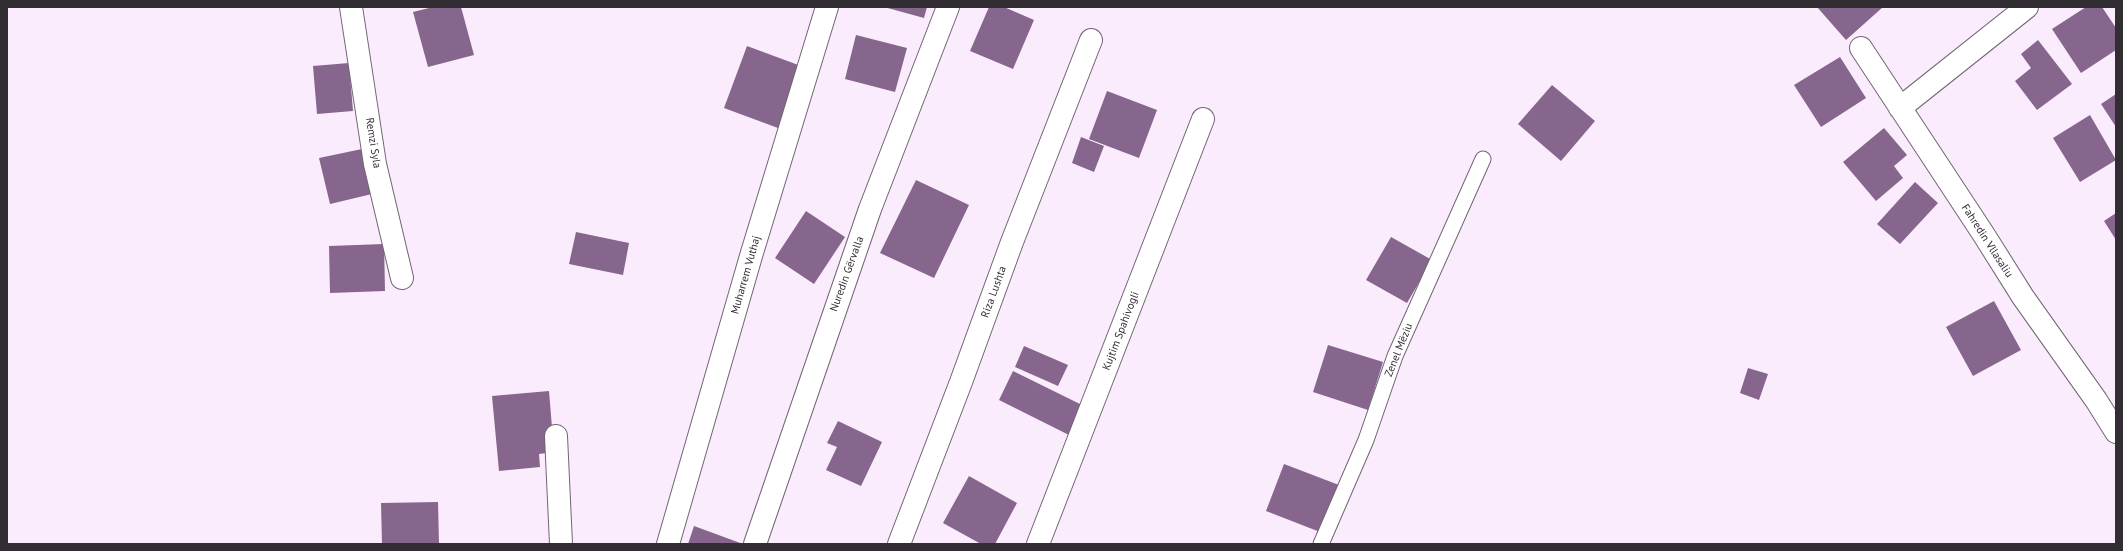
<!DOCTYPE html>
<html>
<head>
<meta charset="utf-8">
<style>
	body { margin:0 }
	#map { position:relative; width:2123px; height:551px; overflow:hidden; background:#faecfc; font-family:"PT Sans",sans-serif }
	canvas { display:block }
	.frame { position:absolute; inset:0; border:8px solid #322d33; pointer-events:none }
</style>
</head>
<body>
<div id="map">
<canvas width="2123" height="551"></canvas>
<div class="frame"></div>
</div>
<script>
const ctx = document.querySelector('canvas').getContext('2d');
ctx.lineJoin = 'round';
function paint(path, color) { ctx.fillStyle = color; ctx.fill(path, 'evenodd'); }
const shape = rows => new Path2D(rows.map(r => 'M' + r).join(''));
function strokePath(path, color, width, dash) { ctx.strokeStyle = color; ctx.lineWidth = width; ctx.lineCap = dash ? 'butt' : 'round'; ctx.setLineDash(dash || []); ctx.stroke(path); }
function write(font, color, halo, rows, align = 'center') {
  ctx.font = font + ' "PT Sans",sans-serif'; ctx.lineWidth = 4; ctx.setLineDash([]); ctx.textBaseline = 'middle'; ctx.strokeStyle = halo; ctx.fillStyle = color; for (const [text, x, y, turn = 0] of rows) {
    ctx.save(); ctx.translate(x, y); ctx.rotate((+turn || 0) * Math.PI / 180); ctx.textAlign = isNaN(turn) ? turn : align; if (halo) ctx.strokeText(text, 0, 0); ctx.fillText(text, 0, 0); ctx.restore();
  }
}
const building = shape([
	[433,7,461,7,474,55,428,67,413,12],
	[884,7,927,7,924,18],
	[989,7,1004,7,1034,20,1013,69,970,51],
	[1817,7,1883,7,1846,40],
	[2086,7,2102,7,2116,28,2116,50,2081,73,2052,29],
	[856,35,907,48,895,92,845,79],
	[2038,40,2072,84,2037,110,2015,81,2031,68,2021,54],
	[747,46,801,66,778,128,724,108],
	[1840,57,1866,98,1821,127,1794,85],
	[349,63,353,111,317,114,313,66],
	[1552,85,1595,121,1561,161,1518,124],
	[1107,91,1157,110,1139,158,1089,139],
	[2116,94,2116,127,2101,104],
	[2090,115,2116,160,2080,182,2053,138],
	[1884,128,1907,155,1894,166,1903,178,1876,201,1843,162],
	[1081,137,1104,146,1094,172,1072,163],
	[362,149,372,194,330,204,319,158],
	[916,180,969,205,934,278,880,253],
	[1915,182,1938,203,1900,244,1877,224],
	[806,211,845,237,814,284,775,258],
	[2116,213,2116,240,2104,221],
	[576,232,629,243,623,275,569,264],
	[1391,237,1432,260,1407,303,1366,280],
	[384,244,385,291,330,293,329,246],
	[1994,301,2021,350,1973,376,1946,327],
	[1328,345,1383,362,1368,410,1313,392],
	[1024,346,1068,365,1058,386,1015,367],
	[1748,368,1768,374,1759,400,1740,393],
	[1013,371,1084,406,1069,435,999,400],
	[549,391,554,452,539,454,540,467,499,471,492,396],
	[838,421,882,442,861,486,826,470,837,447,827,443],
	[1284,464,1339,485,1320,532,1266,511],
	[969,476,1017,503,995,544,981,544,943,523],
	[438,502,439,544,382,544,381,503],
	[694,526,743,544,688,544]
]);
const service = shape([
	[1321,544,1366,440,1395,356,1483,159]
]);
const minor = shape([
	[351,7,375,164,402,278],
	[1861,48,1984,235,2023,297,2096,400,2116,432],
	[1900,108,2027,7],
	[556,436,561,544],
	[668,544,751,256,827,7],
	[755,544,870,209,948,7],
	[899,544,961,382,1012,242,1091,40],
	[1038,544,1203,119]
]);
const streetNames = [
	["Remzi Syla",373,143,81],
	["Fahredin Vllasaliu",1987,241,57],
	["Nuredin Gërvalla",847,274,-70],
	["Muharrem Vuthaj",746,275,-74],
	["Riza Lushta",994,292,-70],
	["Kujtim Spahivogli",1121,331,-69],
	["Zenel Mëziu",1399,350,-68]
];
paint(building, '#86668c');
strokePath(service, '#716573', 17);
strokePath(minor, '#716573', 24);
strokePath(service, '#fff', 15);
strokePath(minor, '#fff', 22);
write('11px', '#322d33', '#fff', streetNames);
</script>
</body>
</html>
